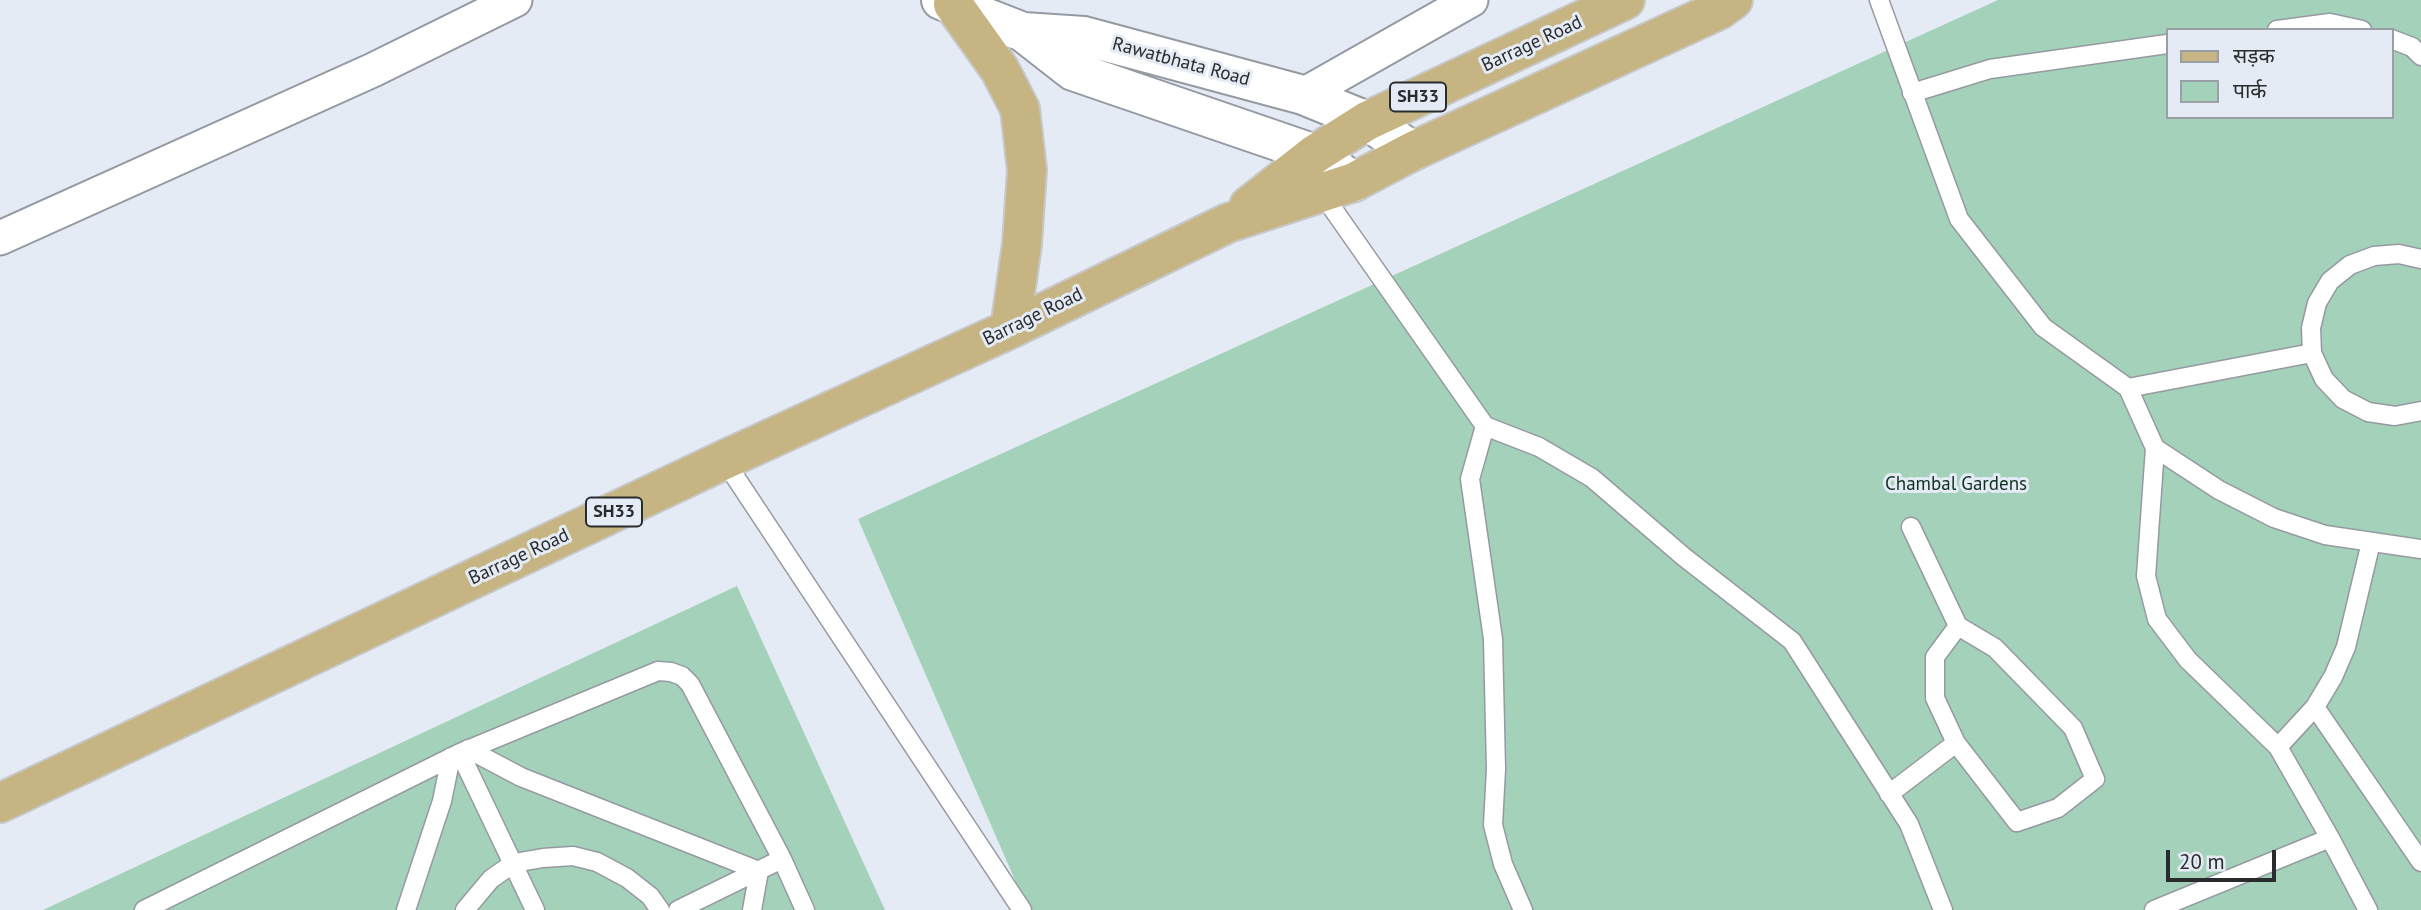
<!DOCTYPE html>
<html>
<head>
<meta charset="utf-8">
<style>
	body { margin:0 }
	#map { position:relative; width:2421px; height:910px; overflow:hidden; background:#e5ebf4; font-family:"PT Sans","Noto Sans Devanagari",sans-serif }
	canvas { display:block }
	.legend { position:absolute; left:2166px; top:28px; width:228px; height:91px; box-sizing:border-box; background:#e5ebf4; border:2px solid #9a9ea5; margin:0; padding:9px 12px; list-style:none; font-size:21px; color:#292b2e }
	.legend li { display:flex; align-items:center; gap:14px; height:35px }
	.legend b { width:35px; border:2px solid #9a9ea5 }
	.scale { position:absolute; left:2166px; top:850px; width:110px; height:32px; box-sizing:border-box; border:4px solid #292b2e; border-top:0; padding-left:9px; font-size:21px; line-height:24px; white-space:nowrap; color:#292b2e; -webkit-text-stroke:5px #e5ebf4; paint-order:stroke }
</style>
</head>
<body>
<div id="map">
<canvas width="2421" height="910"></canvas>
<ul class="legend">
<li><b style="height:9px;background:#c6b582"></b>सड़क</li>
<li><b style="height:19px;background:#a4d1b9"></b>पार्क</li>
</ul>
<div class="scale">20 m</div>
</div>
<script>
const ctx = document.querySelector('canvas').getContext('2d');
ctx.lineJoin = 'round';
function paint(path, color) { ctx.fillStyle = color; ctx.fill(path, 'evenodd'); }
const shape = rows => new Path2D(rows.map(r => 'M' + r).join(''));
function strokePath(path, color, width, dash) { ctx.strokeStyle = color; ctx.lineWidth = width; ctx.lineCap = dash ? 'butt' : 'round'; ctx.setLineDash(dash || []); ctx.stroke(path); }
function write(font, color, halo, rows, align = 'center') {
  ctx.font = font + ' "PT Sans",sans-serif'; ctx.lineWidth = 6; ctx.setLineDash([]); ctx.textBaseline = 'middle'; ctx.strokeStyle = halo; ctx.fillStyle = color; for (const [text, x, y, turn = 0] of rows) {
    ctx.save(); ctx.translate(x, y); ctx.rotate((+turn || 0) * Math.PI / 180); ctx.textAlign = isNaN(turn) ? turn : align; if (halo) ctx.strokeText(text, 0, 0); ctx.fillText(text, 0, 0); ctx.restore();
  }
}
const green = shape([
	[1998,0,2421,0,2421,910,1028,910,858,519],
	[2167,30,2391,30,2391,117,2167,117],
	[737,586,885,910,43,910]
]);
const service = shape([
	[1879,0,1959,219,2043,327,2128,388,2155,448,2146,576,2157,619,2188,660,2278,747,2330,838,2368,910],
	[2277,30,2330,23,2362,30],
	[2391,39,2412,47,2421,56],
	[1912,93,1990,69,2167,44],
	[1321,192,1485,426],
	[2421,259,2399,254,2374,256,2350,265,2330,281,2317,303,2311,328,2312,353,2324,379,2343,399,2368,412,2395,416,2421,411],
	[2128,388,2312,353],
	[2155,448,2219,490,2274,518,2325,535,2421,549],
	[724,460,1022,910],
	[2315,707,2421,862],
	[1956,743,1935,698,1935,657,1958,626],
	[2278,747,2315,707,2333,677,2346,647,2371,542],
	[468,749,521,777,759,871,752,910],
	[460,753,535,910],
	[1889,794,1956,743,2017,822,2058,808,2095,779,2073,728,1995,648,1958,626,1911,527],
	[144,910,460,753,658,671,671,672,682,676,690,684,782,859],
	[406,910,442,801,451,757],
	[465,910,491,879,514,863,543,858,573,856,597,862,627,878,650,896,660,910],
	[678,910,782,859,805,910],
	[1523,910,1503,864,1493,825,1496,769,1493,639,1470,479,1485,426,1539,447,1592,478,1684,557,1792,641,1909,824,1943,910],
	[2154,910,2330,838]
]);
const minor = shape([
	[1303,95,1471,0],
	[0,238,373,70,515,0]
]);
const secondary = shape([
	[941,0,1023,32,1084,36,1303,95,1367,121,1413,151],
	[1023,32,1073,71,1315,154,1354,182]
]);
const primary = shape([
	[953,4,1000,70,1020,109,1027,170,1022,244,1010,329],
	[1249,206,1315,154,1367,121,1625,0],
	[0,803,724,460,1010,329,1228,223,1354,182,1413,151,1719,10,1733,0]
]);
const shields = [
	[1418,97,56],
	[614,512,56]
];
const shieldNames = [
	["SH33",1418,97],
	["SH33",614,512]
];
const streetNames = [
	["Barrage Road",1532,44,-25],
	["Rawatbhata Road",1181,62,15],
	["Barrage Road",1033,317,-26],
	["Barrage Road",519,557,-25]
];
const parkNames = [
	["Chambal Gardens",1956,485]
];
paint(green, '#a4d1b9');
strokePath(service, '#959aa2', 21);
strokePath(minor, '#959aa2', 37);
strokePath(secondary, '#959aa2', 42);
strokePath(primary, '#c7c8c9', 42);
strokePath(service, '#fff', 18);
strokePath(minor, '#fff', 33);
strokePath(secondary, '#fff', 38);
strokePath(primary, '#c6b582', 38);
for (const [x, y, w] of shields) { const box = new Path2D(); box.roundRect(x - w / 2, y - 14.5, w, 29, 5); ctx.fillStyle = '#e5ebf4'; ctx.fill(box); strokePath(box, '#292b2e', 2); }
write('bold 18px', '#292b2e', null, shieldNames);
write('19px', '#292b2e', '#e5ebf4', streetNames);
write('19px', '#0f3122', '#e5ebf4', parkNames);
</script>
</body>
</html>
